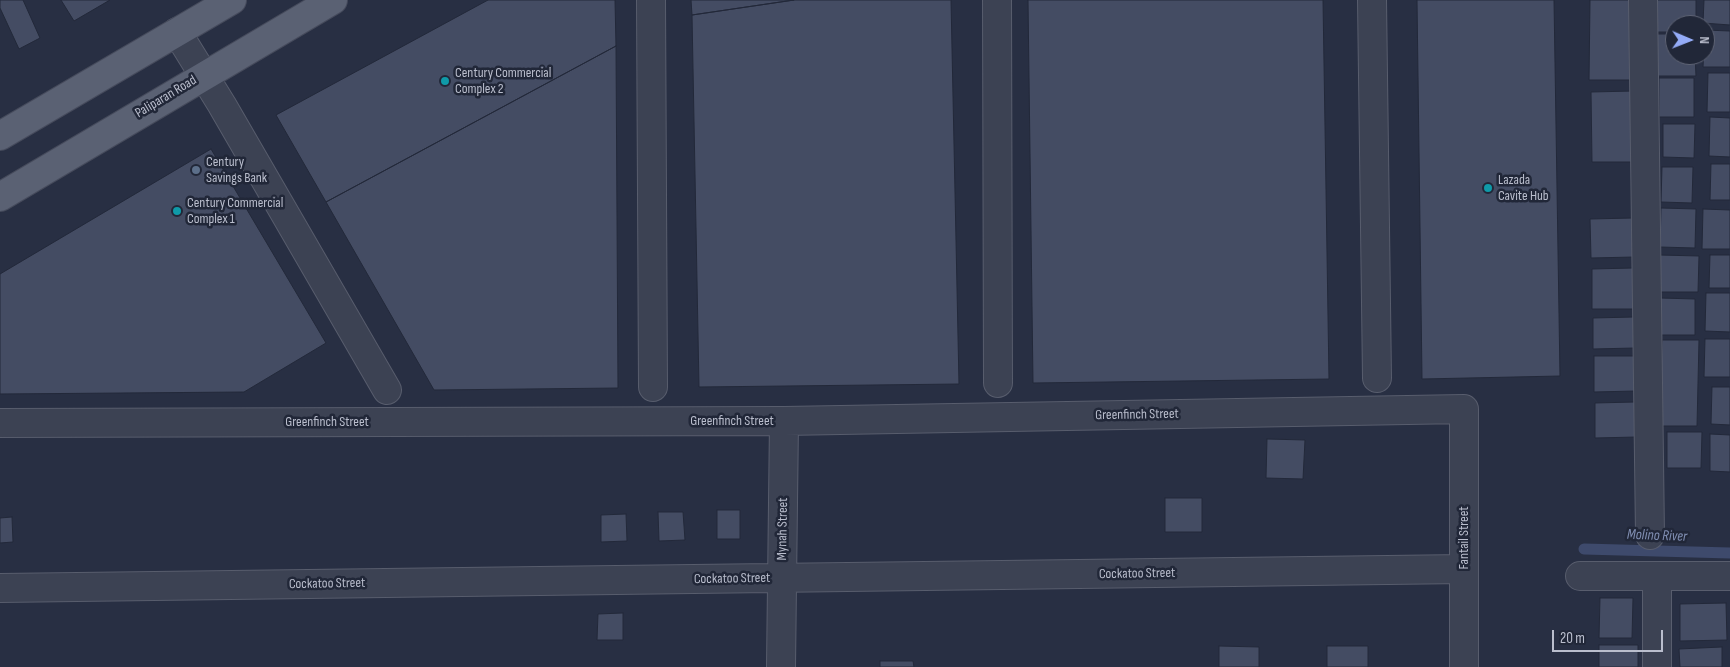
<!DOCTYPE html>
<html>
<head>
<meta charset="utf-8">
<style>
	body { margin:0 }
	#map { position:relative; width:1730px; height:667px; overflow:hidden; background:#282f43; font-family:"Sofia Sans Condensed",sans-serif }
	canvas { display:block }
	.north { position:absolute; left:1665px; top:15px; width:50px; height:50px; box-sizing:border-box; background:#212738; border:1px solid #5e6374; border-radius:50%; rotate:91deg; font-size:14px; font-weight:700; line-height:20px; text-align:center; color:#babecd }
	.north::after { content:''; display:block; margin:auto; width:18px; height:22px; background:#94abf7; clip-path:polygon(50% 0,100% 100%,50% 72%,0 100%) }
	.scale { position:absolute; left:1552px; top:630px; width:111px; height:22px; box-sizing:border-box; border:2px solid #babecd; border-top:0; padding-left:6px; font-size:15px; line-height:18px; white-space:nowrap; color:#babecd; -webkit-text-stroke:4px #212738; paint-order:stroke }
</style>
</head>
<body>
<div id="map">
<canvas width="1730" height="667"></canvas>
<div class="north">N</div>
<div class="scale">20 m</div>
</div>
<script>
const ctx = document.querySelector('canvas').getContext('2d');
ctx.lineJoin = 'round';
const shape = rows => new Path2D(rows.map(r => 'M' + r).join(''));
function strokePath(path, color, width, dash) { ctx.strokeStyle = color; ctx.lineWidth = width; ctx.lineCap = dash ? 'butt' : 'round'; ctx.setLineDash(dash || []); ctx.stroke(path); }
function paint(path, color) { ctx.fillStyle = color; ctx.fill(path, 'evenodd'); }
function write(font, color, halo, rows, align = 'center') {
  ctx.font = font + ' "Sofia Sans Condensed",sans-serif'; ctx.lineWidth = 5; ctx.setLineDash([]); ctx.textBaseline = 'middle'; ctx.strokeStyle = halo; ctx.fillStyle = color; for (const [text, x, y, turn = 0] of rows) {
    ctx.save(); ctx.translate(x, y); ctx.rotate((+turn || 0) * Math.PI / 180); ctx.textAlign = isNaN(turn) ? turn : align; if (halo) ctx.strokeText(text, 0, 0); ctx.fillText(text, 0, 0); ctx.restore();
  }
}
const stream = shape([
	[1584,549,1730,553]
]);
const building = shape([
	[0,0,23,0,40,38,19,49,0,8,0,0],
	[61,0,110,0,74,21,61,0],
	[488,0,615,0,616,46,326,202,276,115,488,0],
	[691,0,794,0,692,15,691,0],
	[794,0,951,0,959,384,699,387,692,15,794,0],
	[1028,0,1323,0,1329,379,1033,383,1028,0],
	[1417,0,1554,0,1560,376,1422,379,1417,0],
	[1590,0,1633,0,1632,80,1589,80,1590,0],
	[1652,0,1696,0,1696,25,1675,25,1675,32,1652,32,1652,0],
	[1704,0,1730,0,1730,25,1703,23,1704,0],
	[1705,30,1730,31,1730,67,1703,67,1705,30],
	[1655,34,1675,34,1675,55,1695,55,1696,76,1656,76,1655,34],
	[616,46,618,388,434,390,326,202,616,46],
	[1708,73,1730,73,1730,112,1707,112,1708,73],
	[1659,78,1694,78,1694,117,1659,117,1659,78],
	[1634,91,1635,162,1592,162,1591,92,1634,91],
	[1710,117,1730,118,1730,157,1709,156,1710,117],
	[1663,124,1695,124,1694,158,1663,157,1663,124],
	[211,149,326,343,244,392,0,394,0,274,211,149],
	[1711,164,1730,164,1730,200,1710,200,1711,164],
	[1662,167,1693,167,1692,203,1661,202,1662,167],
	[1661,208,1696,209,1695,248,1660,247,1661,208],
	[1703,209,1730,210,1730,249,1702,249,1703,209],
	[1633,218,1634,257,1591,258,1590,219,1633,218],
	[1659,255,1699,256,1698,292,1658,292,1659,255],
	[1710,255,1730,255,1730,288,1709,288,1710,255],
	[1633,268,1635,309,1592,309,1592,269,1633,268],
	[1706,293,1730,293,1730,332,1705,331,1706,293],
	[1660,298,1695,299,1695,335,1659,335,1660,298],
	[1634,317,1634,348,1593,349,1593,318,1634,317],
	[1705,339,1730,339,1730,377,1704,377,1705,339],
	[1662,340,1699,340,1697,426,1660,426,1662,340],
	[1594,356,1635,356,1635,391,1594,392,1594,356],
	[1712,387,1730,387,1730,425,1711,424,1712,387],
	[1635,402,1636,437,1595,438,1595,403,1635,402],
	[1667,432,1702,432,1701,468,1667,468,1667,432],
	[1710,434,1730,435,1730,472,1710,471,1710,434],
	[1267,439,1305,440,1303,479,1266,478,1267,439],
	[1165,498,1202,498,1202,532,1165,532,1165,498],
	[717,510,740,510,740,539,717,539,717,510],
	[658,512,683,512,685,540,659,541,658,512],
	[626,514,627,541,601,542,601,515,626,514],
	[12,517,13,542,0,543,0,518,12,517],
	[1600,598,1633,598,1632,638,1599,638,1600,598],
	[1726,603,1727,640,1680,641,1680,604,1726,603],
	[623,613,623,640,597,640,598,614,623,613],
	[1599,645,1638,645,1638,667,1599,667,1599,645],
	[1219,646,1259,647,1259,667,1219,667,1219,646],
	[1327,646,1368,646,1368,667,1327,667,1327,646],
	[1722,647,1722,667,1680,667,1679,649,1722,647],
	[880,661,913,661,914,667,880,667,880,661]
]);
const minor = shape([
	[651,0,653,387],
	[997,0,998,383],
	[1372,0,1377,378],
	[1643,0,1650,535],
	[177,32,222,105,387,390],
	[0,423,784,421,1464,409,1464,667],
	[1580,576,1730,576],
	[1657,576,1657,667],
	[0,588,1464,569],
	[781,667,784,421]
]);
const major = shape([
	[0,136,232,0],
	[0,197,333,0]
]);
const markers = [
	[445,81,5,"#0f9aa8"],
	[196,170,5,"#5c6f8a"],
	[1488,188,5,"#0f9aa8"],
	[177,211,5,"#0f9aa8"]
];
const poiNames = [
	["Century Commercial",455,73],
	["Complex 2",455,89],
	["Century",206,162],
	["Savings Bank",206,178],
	["Lazada",1498,180],
	["Cavite Hub",1498,196],
	["Century Commercial",187,203],
	["Complex 1",187,219]
];
const streetNames = [
	["Paliparan Road",166,97,-31],
	["Greenfinch Street",1137,415,-1],
	["Greenfinch Street",732,421],
	["Greenfinch Street",327,422],
	["Mynah Street",783,529,-89],
	["Fantail Street",1464,538,-90],
	["Cockatoo Street",1137,574,-1],
	["Cockatoo Street",732,579,-1],
	["Cockatoo Street",327,584,-1]
];
const waterNames = [
	["Molino River",1657,536,2]
];
strokePath(stream, '#3e4a6c', 11);
paint(building, '#444c63');
strokePath(building, '#23293a', 1);
strokePath(minor, '#585d6d', 30);
strokePath(major, '#464b5c', 30);
strokePath(minor, '#3c4253', 28);
strokePath(major, '#5a6173', 28);
for (const [x, y, r, color] of markers) { const dot = new Path2D(); dot.arc(x, y, r, 0, 2 * Math.PI); ctx.fillStyle = color; ctx.fill(dot); strokePath(dot, '#212738', 2); }
write('14px', '#babecd', '#212738', poiNames, 'left');
write('14px', '#babecd', '#212738', streetNames);
write('italic 15px', '#818fb3', '#212738', waterNames);
</script>
</body>
</html>
